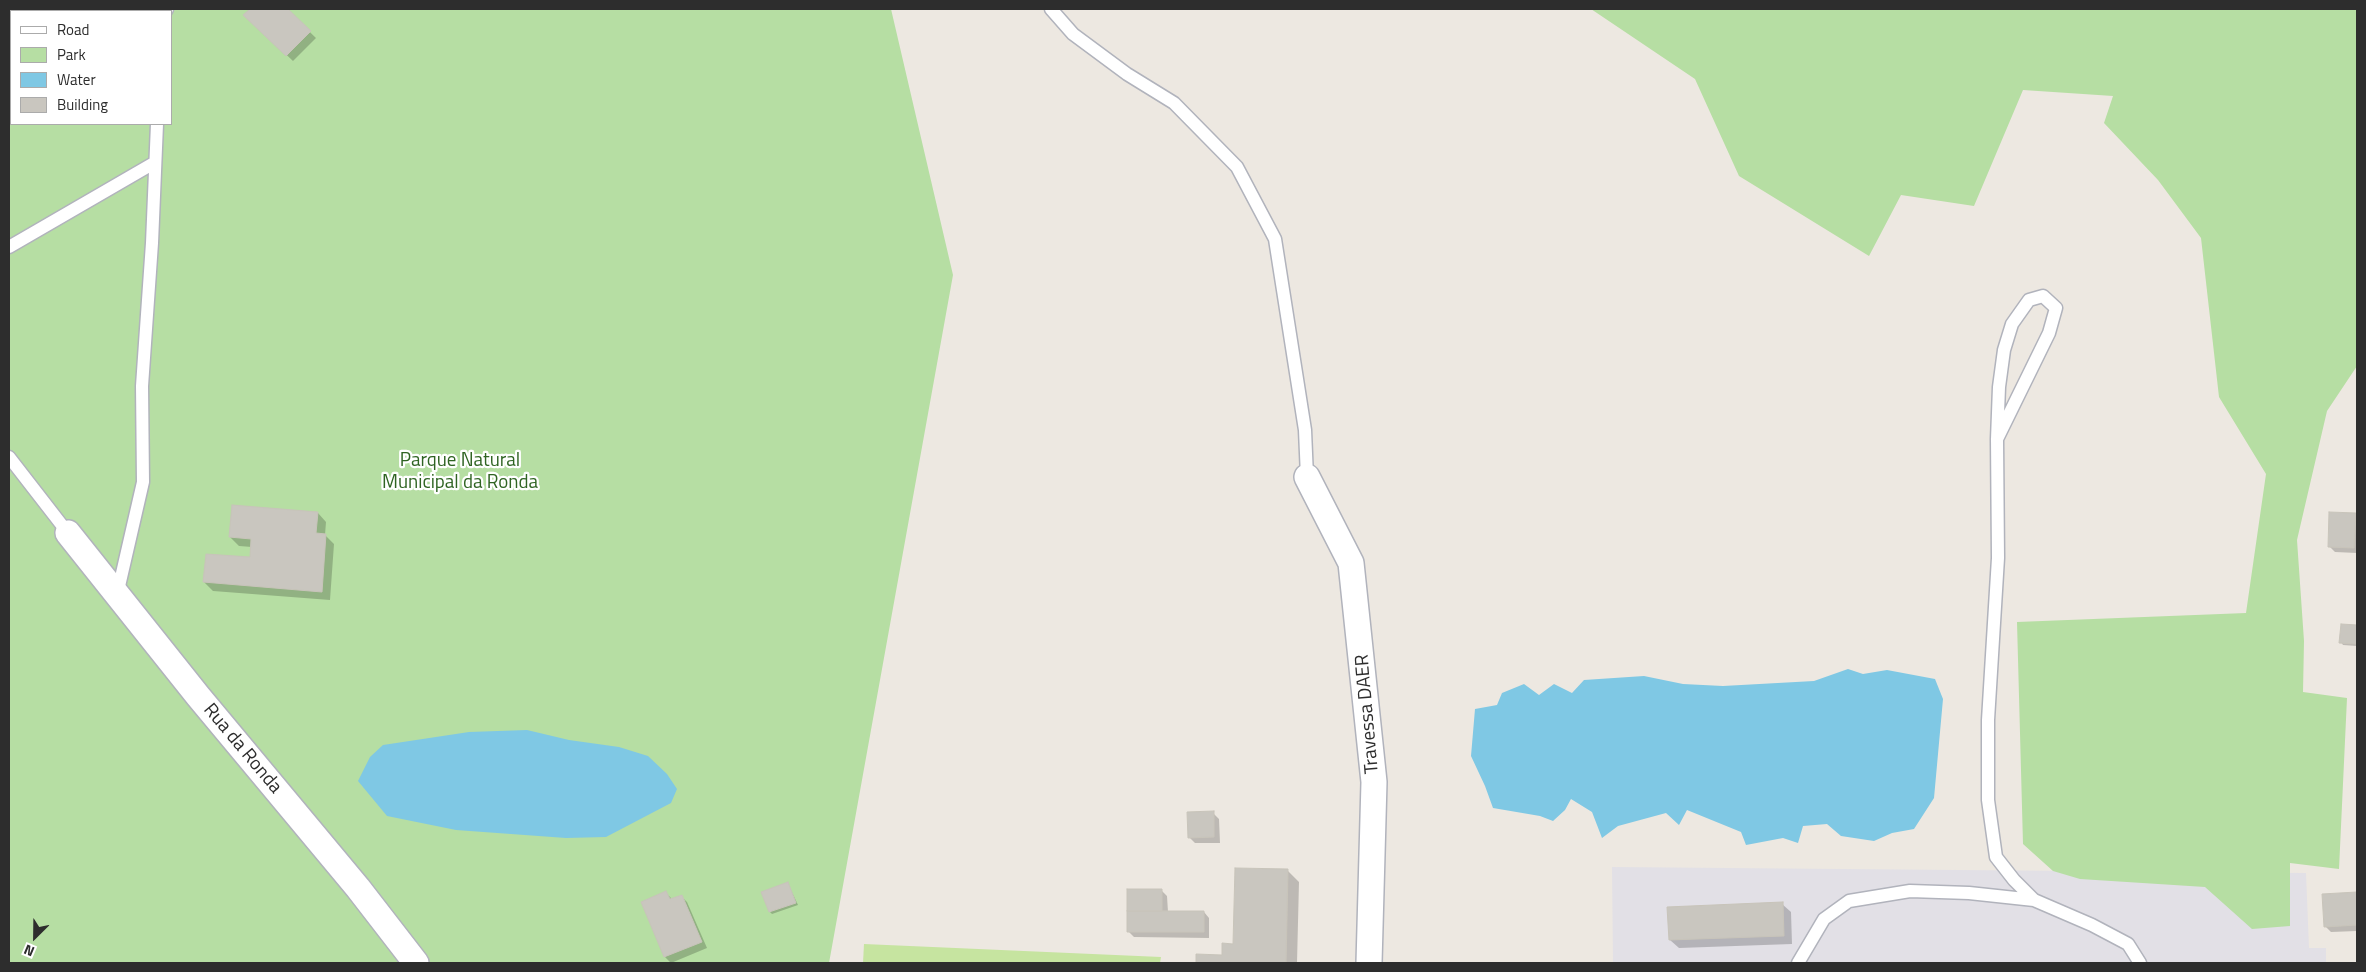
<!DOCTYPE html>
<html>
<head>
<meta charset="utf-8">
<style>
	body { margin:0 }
	#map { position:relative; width:2366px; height:972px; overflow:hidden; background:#ede8e1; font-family:"Titillium Web",sans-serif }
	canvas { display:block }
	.frame { position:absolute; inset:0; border:10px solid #2d2d2d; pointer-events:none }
	.legend { position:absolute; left:10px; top:10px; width:162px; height:115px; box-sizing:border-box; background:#fff; border:1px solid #ababab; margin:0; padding:6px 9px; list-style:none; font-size:15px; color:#2d2d2d }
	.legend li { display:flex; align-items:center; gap:10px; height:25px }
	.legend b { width:25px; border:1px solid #ababab }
	.north { position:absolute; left:10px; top:912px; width:50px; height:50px; -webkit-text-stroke:4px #fff; paint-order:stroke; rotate:203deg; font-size:14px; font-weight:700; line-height:20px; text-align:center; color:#2d2d2d }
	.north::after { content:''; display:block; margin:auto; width:18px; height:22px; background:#2d2d2d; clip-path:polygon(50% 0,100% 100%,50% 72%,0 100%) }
</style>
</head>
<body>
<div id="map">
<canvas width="2366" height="972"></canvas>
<div class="frame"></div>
<ul class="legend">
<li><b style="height:6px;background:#fff"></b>Road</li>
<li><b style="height:14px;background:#b6dea3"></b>Park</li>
<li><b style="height:14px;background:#7fc8e4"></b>Water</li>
<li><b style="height:14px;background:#c9c6bf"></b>Building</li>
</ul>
<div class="north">N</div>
</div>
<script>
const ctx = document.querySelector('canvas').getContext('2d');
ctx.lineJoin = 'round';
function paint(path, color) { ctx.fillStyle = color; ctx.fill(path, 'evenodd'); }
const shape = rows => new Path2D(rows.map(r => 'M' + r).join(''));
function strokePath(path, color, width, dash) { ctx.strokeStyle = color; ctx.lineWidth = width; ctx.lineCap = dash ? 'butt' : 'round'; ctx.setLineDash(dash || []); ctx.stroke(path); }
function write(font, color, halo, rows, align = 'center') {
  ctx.font = font + ' "Titillium Web",sans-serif'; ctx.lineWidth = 4.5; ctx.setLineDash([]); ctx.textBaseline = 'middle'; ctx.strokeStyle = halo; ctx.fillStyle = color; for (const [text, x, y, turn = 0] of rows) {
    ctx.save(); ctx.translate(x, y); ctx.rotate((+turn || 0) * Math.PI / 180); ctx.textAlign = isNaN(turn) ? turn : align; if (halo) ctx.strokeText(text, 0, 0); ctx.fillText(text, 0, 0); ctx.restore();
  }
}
const industrial = shape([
	[1612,867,2306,873,2309,948,2326,948,2326,963,1613,963]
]);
const green = shape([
	[9,9,891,9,953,275,829,963,9,963],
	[11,11,171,11,171,124,11,124],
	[1591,9,2357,9,2357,366,2327,411,2297,540,2304,641,2303,692,2347,698,2339,869,2290,863,2290,926,2252,929,2205,887,2080,879,2053,871,2023,844,2017,622,2246,613,2266,474,2219,397,2201,238,2158,180,2104,123,2113,96,2023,90,1974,206,1901,195,1869,256,1739,176,1695,79]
]);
const pitch = shape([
	[864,944,1161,957,1160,963,863,963]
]);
const water = shape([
	[1848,669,1863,674,1887,670,1935,679,1943,699,1934,798,1914,829,1892,833,1874,841,1841,836,1827,824,1803,826,1798,843,1783,838,1746,845,1741,832,1687,810,1679,825,1666,813,1618,826,1602,838,1592,812,1571,799,1565,810,1553,821,1540,816,1493,808,1485,786,1471,756,1475,709,1497,705,1502,693,1524,684,1539,695,1554,684,1572,693,1584,680,1644,676,1683,684,1723,686,1814,681],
	[527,730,569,740,619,747,648,756,667,774,677,789,671,803,606,837,566,838,456,830,387,816,358,781,370,757,383,745,469,732]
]);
const shadow = shape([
	[251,9,286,9,316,38,293,61,245,15],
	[318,513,326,522,325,535,334,544,330,600,213,591,204,582,251,559,252,547,239,546,230,537],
	[2355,514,2357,516,2357,553,2335,552,2329,546],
	[2342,625,2357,626,2357,646,2343,645,2341,642],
	[1213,813,1219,819,1220,843,1195,843,1189,837],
	[1287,870,1299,882,1297,963,1197,963,1197,955,1223,956,1234,945],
	[788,884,798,905,772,914,770,912],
	[1161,890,1167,896,1168,912,1204,912,1209,918,1209,938,1134,937,1129,932],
	[666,893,672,899,681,896,687,902,707,948,671,963,665,957,642,902],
	[2357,893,2357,931,2331,932,2325,926,2323,895],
	[1782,904,1791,912,1792,944,1679,948,1670,940]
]);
const building = shape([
	[250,9,288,9,311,31,286,56,243,15,250,9],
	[232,505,318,512,316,533,326,534,322,592,203,582,206,554,250,557,251,539,229,537,232,505],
	[2329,512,2356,513,2354,548,2328,547,2329,512],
	[2341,624,2357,625,2357,644,2339,643,2341,624],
	[1214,811,1214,837,1188,838,1187,812,1214,811],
	[1235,868,1288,869,1286,963,1196,963,1196,954,1222,955,1222,943,1233,944,1235,868],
	[788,882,796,903,769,912,761,892,788,882],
	[1127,889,1162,889,1162,911,1127,911,1127,889],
	[666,891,670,899,682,895,702,942,664,957,641,902,666,891],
	[2357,892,2357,925,2324,927,2322,894,2357,892],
	[1783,902,1784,936,1669,940,1667,907,1783,902],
	[1127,911,1204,911,1204,932,1127,932,1127,911]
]);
const lane = shape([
	[1051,9,1073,34,1127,74,1174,103,1237,167,1275,239,1305,430,1307,477],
	[166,11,167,9],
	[9,247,154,163],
	[1997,439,2049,333,2056,308,2043,296,2029,300,2012,324,2004,350,1999,387,1997,439,1998,558,1988,720,1988,800,1996,857,2014,880,2034,900,2092,925,2128,944,2140,963],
	[9,457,68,533],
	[117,595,143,482,142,386,152,243,157,124],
	[1798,963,1824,919,1849,901,1910,891,1969,893,2034,900]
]);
const street = shape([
	[1307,477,1351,563,1374,782,1369,963],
	[68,533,198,696,358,888,416,963]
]);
const parkNames = [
	["Parque Natural",460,461],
	["Municipal da Ronda",460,483]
];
const streetNames = [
	["Travessa DAER",1368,714,-95],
	["Rua da Ronda",242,749,50]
];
paint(industrial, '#e2e0e6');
paint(green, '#b6dea3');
paint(pitch, '#c6e4a0');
paint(water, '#7fc8e4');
paint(shadow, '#0003');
paint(building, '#c9c6bf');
strokePath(building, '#c8c4ba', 1);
strokePath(lane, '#b1b3bc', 15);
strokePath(street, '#b1b3bc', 28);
strokePath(lane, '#fff', 12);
strokePath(street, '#fff', 25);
write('19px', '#2f6422', '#fff', parkNames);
write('19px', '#2d2d2d', '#fff', streetNames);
</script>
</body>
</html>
